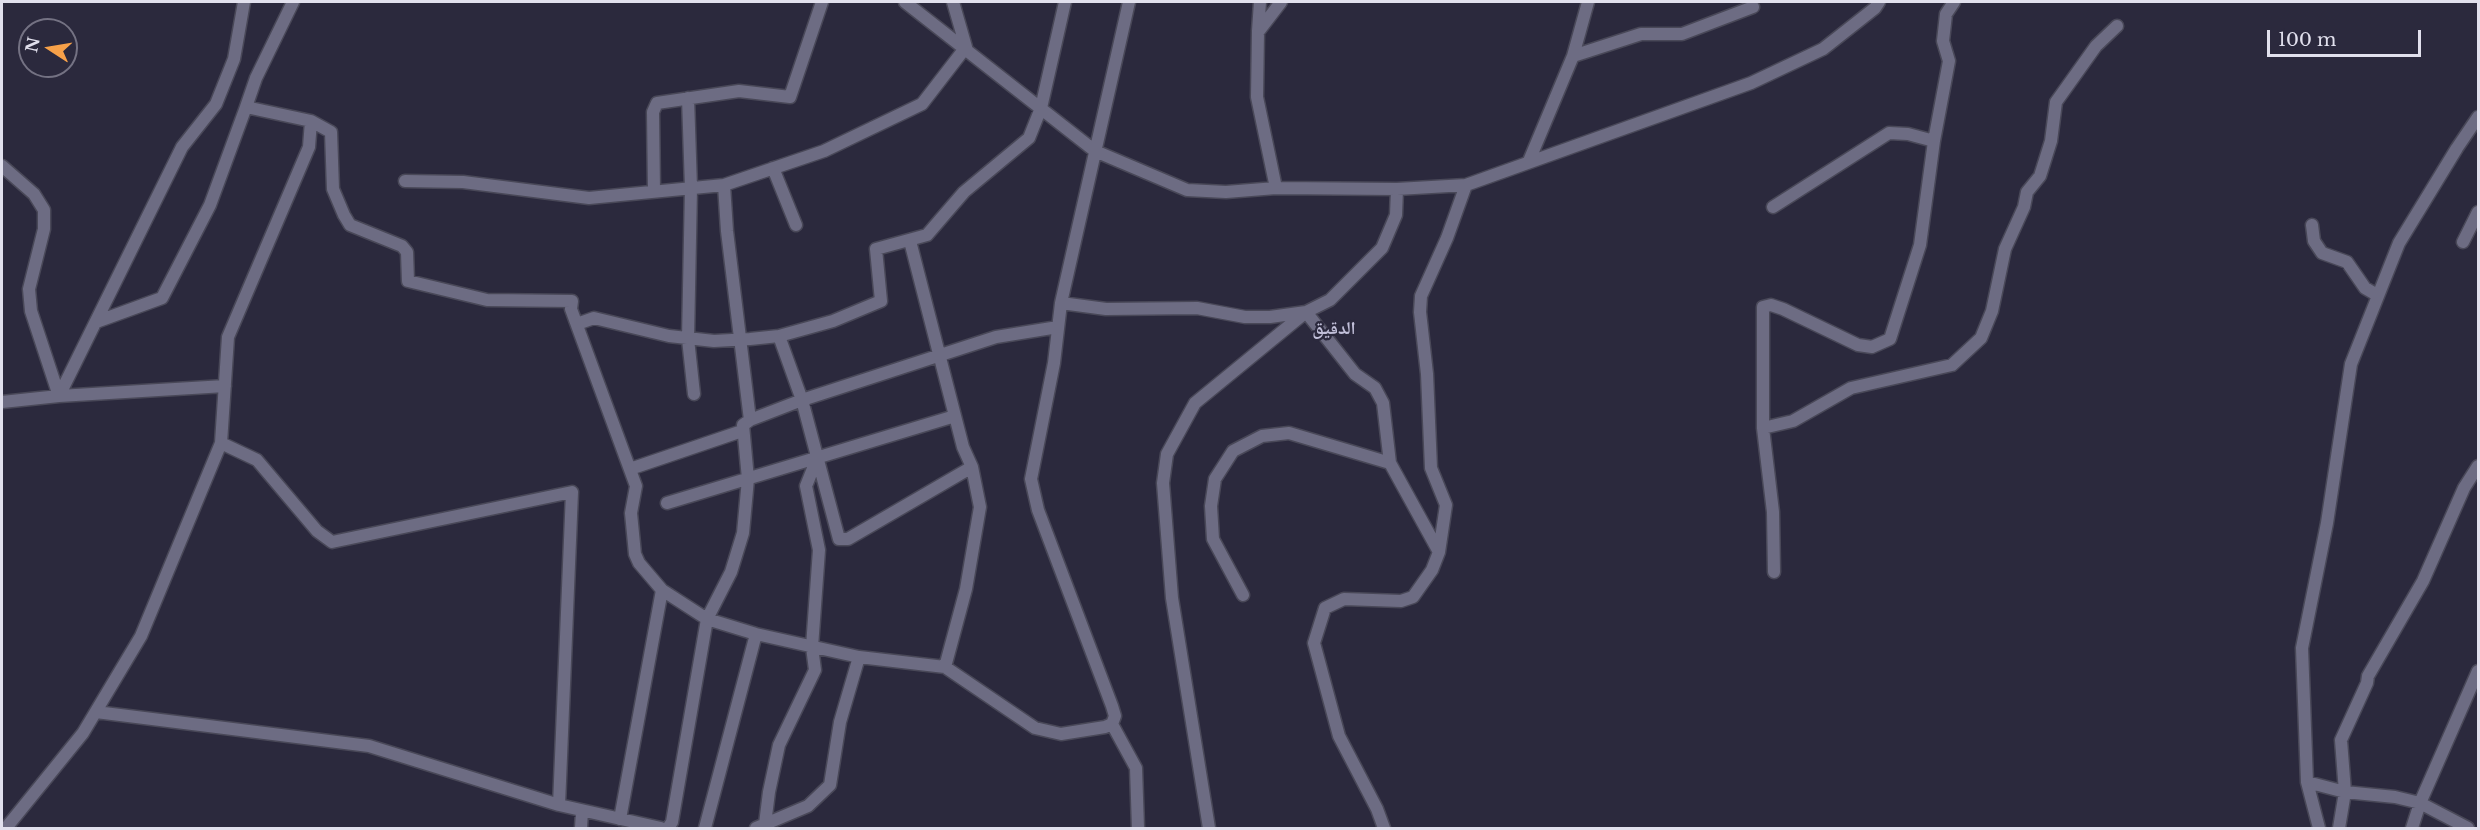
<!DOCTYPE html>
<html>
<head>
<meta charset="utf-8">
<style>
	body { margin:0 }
	#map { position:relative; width:2480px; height:830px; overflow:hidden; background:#2b293d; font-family:"Libre Baskerville",serif }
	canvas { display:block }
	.frame { position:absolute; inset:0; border:3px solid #e1e0ed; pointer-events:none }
	.north { position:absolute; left:18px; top:18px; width:60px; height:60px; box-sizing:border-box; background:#2b293d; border:2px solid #747283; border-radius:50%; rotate:282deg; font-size:16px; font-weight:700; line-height:24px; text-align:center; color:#e1e0ed }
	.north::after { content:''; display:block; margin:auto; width:21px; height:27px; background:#f7a149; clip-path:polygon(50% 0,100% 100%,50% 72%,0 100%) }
	.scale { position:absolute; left:2267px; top:30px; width:154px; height:27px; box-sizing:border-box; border:3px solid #e1e0ed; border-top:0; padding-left:8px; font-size:18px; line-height:21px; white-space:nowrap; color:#e1e0ed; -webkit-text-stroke:4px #2b293d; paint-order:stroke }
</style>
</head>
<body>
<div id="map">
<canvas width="2480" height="830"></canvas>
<div class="frame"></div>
<div class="north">N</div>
<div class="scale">100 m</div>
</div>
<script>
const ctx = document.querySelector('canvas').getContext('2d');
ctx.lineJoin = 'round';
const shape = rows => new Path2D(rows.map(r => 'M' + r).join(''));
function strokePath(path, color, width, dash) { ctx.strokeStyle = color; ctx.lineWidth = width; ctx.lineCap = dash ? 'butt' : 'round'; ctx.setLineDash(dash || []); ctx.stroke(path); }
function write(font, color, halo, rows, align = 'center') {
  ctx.font = font + ' "Libre Baskerville","Noto Naskh Arabic",serif'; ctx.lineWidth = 4.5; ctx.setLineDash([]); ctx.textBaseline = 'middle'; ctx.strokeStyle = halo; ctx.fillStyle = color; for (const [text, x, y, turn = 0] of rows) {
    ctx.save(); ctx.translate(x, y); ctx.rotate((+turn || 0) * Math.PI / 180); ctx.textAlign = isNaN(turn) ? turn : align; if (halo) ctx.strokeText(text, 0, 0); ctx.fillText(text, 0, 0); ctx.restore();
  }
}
const minor = shape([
	[905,2,1095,151,1187,190,1226,192,1276,188,1397,189,1466,185,1751,83,1823,49,1875,8,1879,2],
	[1258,31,1260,2],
	[1573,56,1641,34,1682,34,1753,7],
	[688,98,691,188,688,339,694,394],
	[311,121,331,132,333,189,344,215,350,225,402,246,407,252,408,281,487,300,572,301,571,309,636,486,631,513,635,554,639,563,662,590,707,619,756,634,859,657,945,667,1035,728,1061,734,1105,727,1112,724,1115,716,1112,706,1038,510,1031,479,1054,363,1061,303,1129,2],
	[1529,161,1573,56,1588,2],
	[2,166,34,194,44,210,44,229,29,289,31,311,59,396,2,402],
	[773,168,796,225],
	[405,181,463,182,589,198,724,185,824,151,922,104,966,47,953,2],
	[724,185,727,231,750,420],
	[1276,188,1257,97,1258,32,1281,2],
	[654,191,653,112,657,103,739,91,790,97,822,2],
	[1773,207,1889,133,1908,134,1934,141],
	[2312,225,2314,241,2322,253,2347,262,2365,288,2377,295],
	[910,241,963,447,972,467,980,507,966,589,945,667],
	[2463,242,2478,212],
	[1061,303,1106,309,1197,308,1245,317,1270,317,1306,312,1330,300,1382,248,1396,215,1397,189],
	[96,322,162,298,210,205,246,107],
	[577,324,594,318,669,336,714,341,750,339,779,336,833,321,881,301,876,249,927,235,964,192,1029,138,1041,108,1065,2],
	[779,336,802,400,839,539,848,539,972,467],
	[225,386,59,396,182,147,216,104,234,59,244,2],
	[1763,428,1793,421,1851,388,1952,365,1981,338,1992,311,2005,249,2024,207,2027,192,2040,176,2051,141,2056,102,2096,46,2117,26],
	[221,443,257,460,317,531,332,542,572,492,559,805],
	[1390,463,1439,552],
	[630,469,742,431],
	[667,503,955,416],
	[1774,572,1773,512,1763,428,1763,307,1771,305,1783,309,1858,345,1872,347,1890,339,1920,245,1934,141,1949,61,1943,41,1946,14,1954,2],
	[96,712,369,746,559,805,661,828],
	[1112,724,1136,768,1138,828],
	[2307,782,2345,792,2341,740,2367,683,2368,676,2423,581,2464,488,2478,466],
	[620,819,662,590],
	[765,824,769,792,779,745,815,670,812,647,819,550,806,486,818,456],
	[6,828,83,733,141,636,221,443,228,337,309,147,311,121,246,107,256,78,293,2],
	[581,828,582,811],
	[668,828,672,822,707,619,731,572,743,533,748,479,743,425,750,420,802,400,996,337,1058,327],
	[705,828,756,634],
	[756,828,808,806,830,785,840,722,859,657],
	[1209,828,1172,598,1163,483,1167,454,1195,403,1306,312,1355,374,1375,388,1383,403,1390,463,1289,433,1262,436,1233,451,1215,479,1211,506,1213,539,1243,595],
	[1384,828,1377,809,1339,736,1314,643,1325,608,1344,599,1401,601,1413,597,1432,570,1439,552,1446,505,1431,468,1427,374,1420,312,1421,296,1447,238,1466,185],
	[2319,828,2307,782,2302,648,2327,523,2351,364,2399,243,2457,148,2478,117],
	[2339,828,2345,792,2395,797,2420,803,2478,671],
	[2412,828,2420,803,2468,828]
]);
const neighbourhoodNames = [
	["الدقيق",1334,329]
];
strokePath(minor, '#494858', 15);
strokePath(minor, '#6d6c83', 12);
write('bold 18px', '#c2c0da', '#2b293d', neighbourhoodNames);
</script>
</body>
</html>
